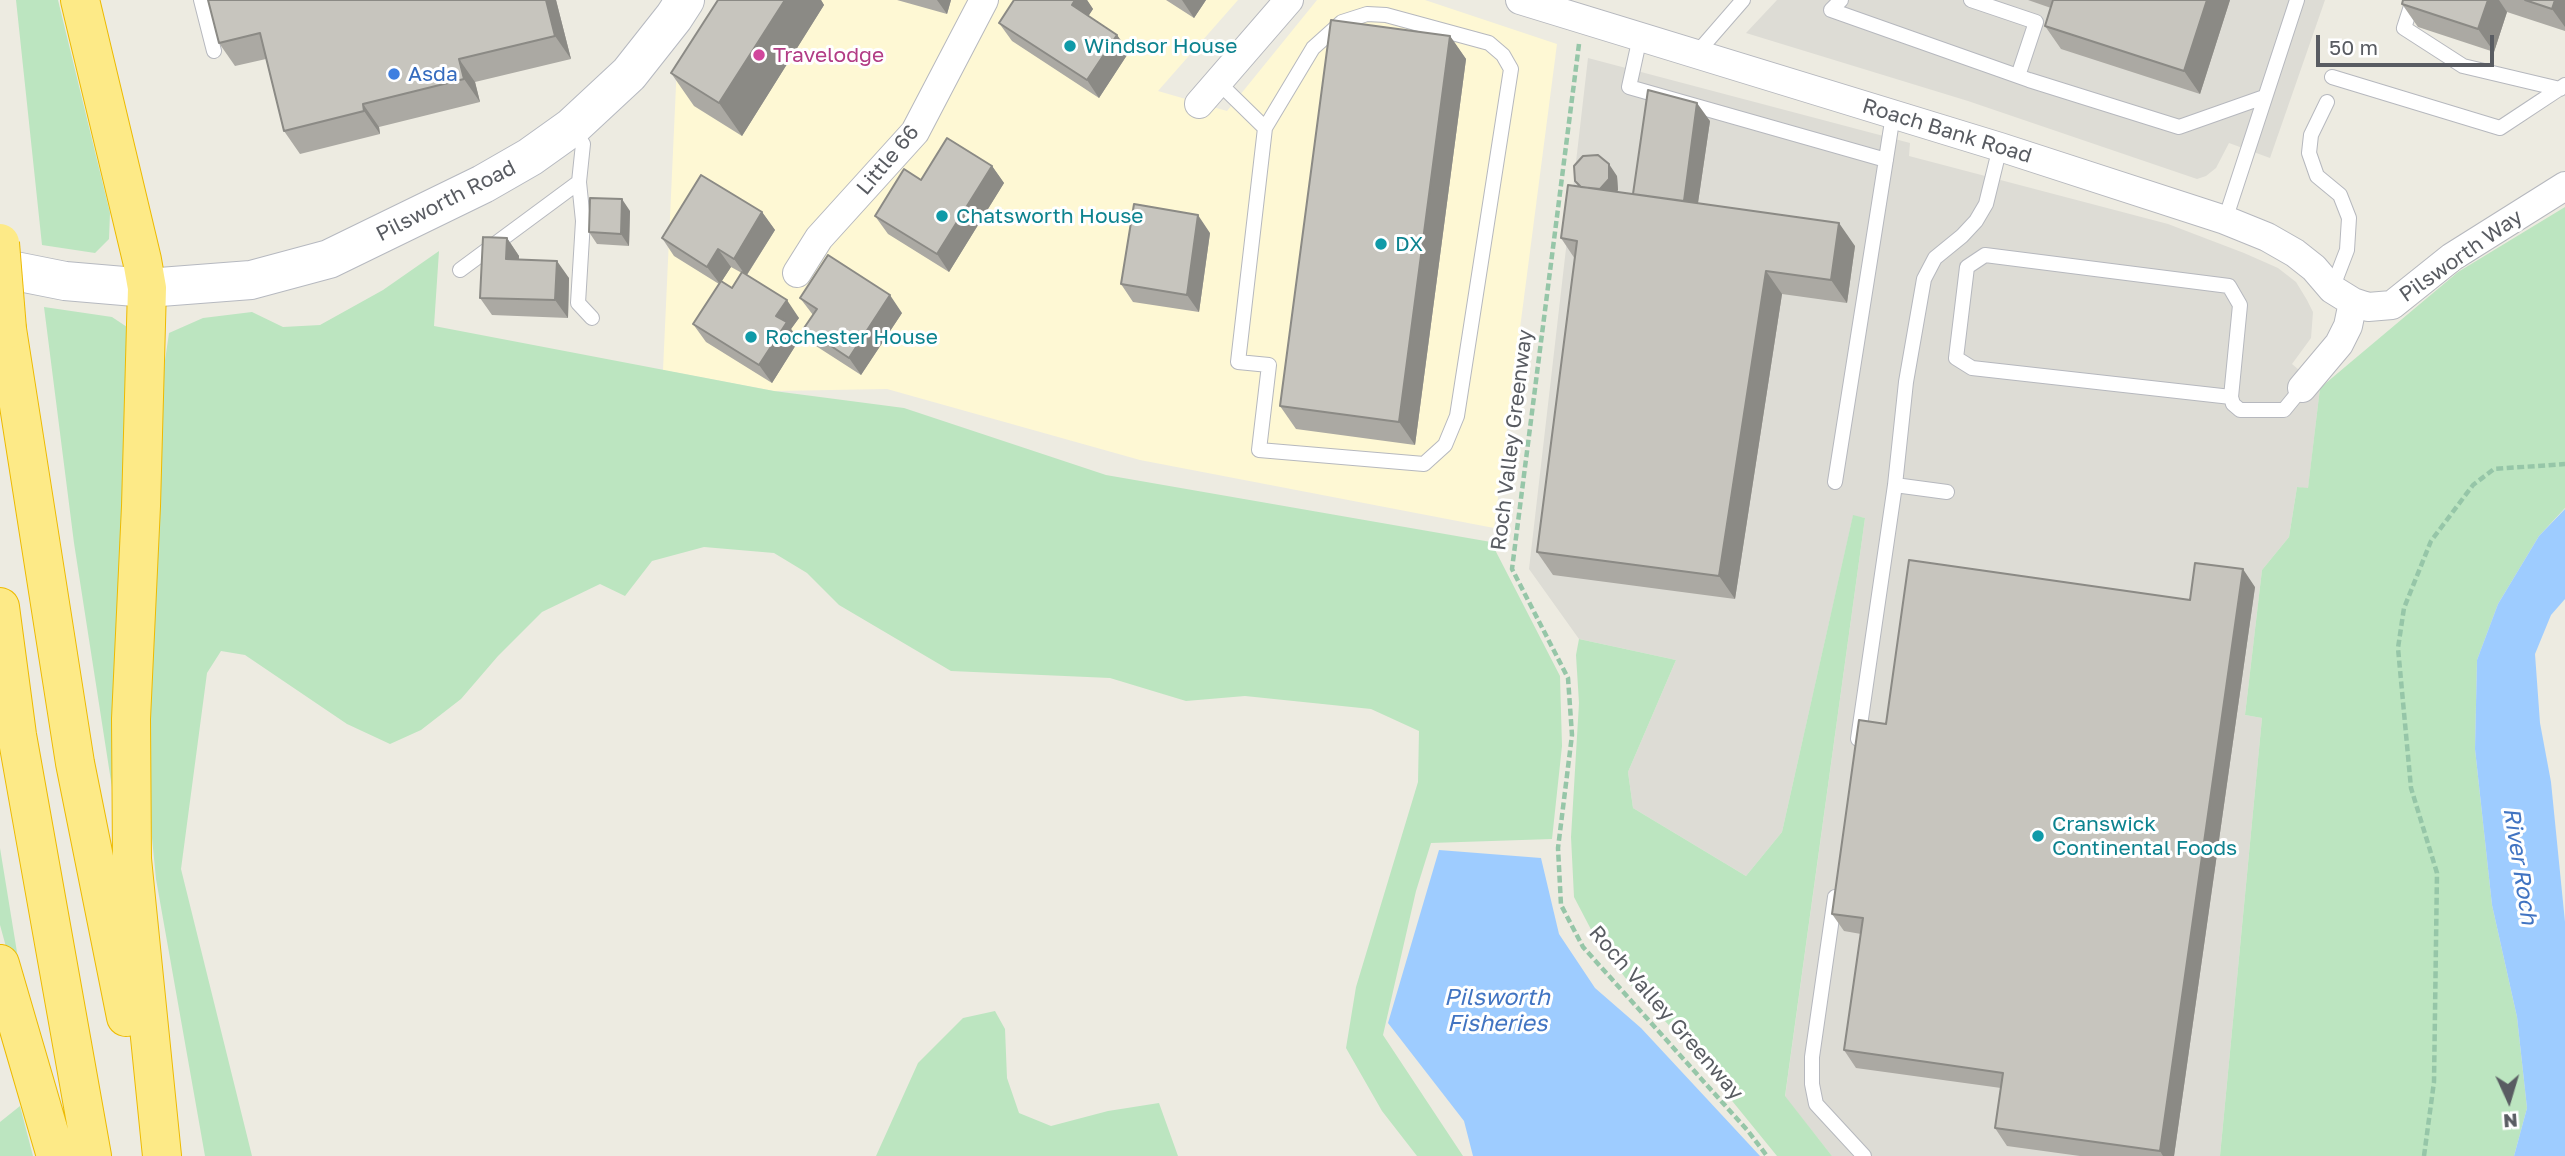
<!DOCTYPE html>
<html>
<head>
<meta charset="utf-8">
<style>
	body { margin:0 }
	#map { position:relative; width:2565px; height:1156px; overflow:hidden; background:#edebe1; font-family:"Golos Text",sans-serif }
	canvas { display:block }
	.north { position:absolute; left:2474px; top:1065px; width:70px; height:70px; -webkit-text-stroke:5px #fff; paint-order:stroke; rotate:176deg; font-size:19px; font-weight:700; line-height:28px; text-align:center; color:#595c62 }
	.north::after { content:''; display:block; margin:auto; width:24px; height:32px; background:#595c62; clip-path:polygon(50% 0,100% 100%,50% 72%,0 100%) }
	.scale { position:absolute; left:2316px; top:35px; width:178px; height:32px; box-sizing:border-box; border:4px solid #595c62; border-top:0; padding-left:9px; font-size:21px; line-height:24px; white-space:nowrap; color:#595c62; -webkit-text-stroke:5px #fff; paint-order:stroke }
</style>
</head>
<body>
<div id="map">
<canvas width="2565" height="1156"></canvas>
<div class="north">N</div>
<div class="scale">50 m</div>
</div>
<script>
const ctx = document.querySelector('canvas').getContext('2d');
ctx.lineJoin = 'round';
function paint(path, color) { ctx.fillStyle = color; ctx.fill(path, 'evenodd'); }
const shape = rows => new Path2D(rows.map(r => 'M' + r).join(''));
function strokePath(path, color, width, dash) { ctx.strokeStyle = color; ctx.lineWidth = width; ctx.lineCap = dash ? 'butt' : 'round'; ctx.setLineDash(dash || []); ctx.stroke(path); }
function write(font, color, halo, rows, align = 'center') {
  ctx.font = font + ' "Golos Text",sans-serif'; ctx.lineWidth = 6; ctx.setLineDash([]); ctx.textBaseline = 'middle'; ctx.strokeStyle = halo; ctx.fillStyle = color; for (const [text, x, y, turn = 0] of rows) {
    ctx.save(); ctx.translate(x, y); ctx.rotate((+turn || 0) * Math.PI / 180); ctx.textAlign = isNaN(turn) ? turn : align; if (halo) ctx.strokeText(text, 0, 0); ctx.fillText(text, 0, 0); ctx.restore();
  }
}
const commercial = shape([
	[720,0,1238,0,1158,91,1227,111,1317,0,1425,0,1557,44,1494,528,1140,460,887,389,774,391,663,370,677,64]
]);
const industrial = shape([
	[1777,0,2325,0,2270,158,2229,143,2216,168,2206,176,2197,179,1968,101,1746,33],
	[1588,58,1910,143,1909,156,2168,224,2244,253,2278,268,2296,282,2307,300,2313,312,2311,338,2292,364,2320,388,2308,489,2297,487,2289,537,2262,570,2245,715,2262,718,2220,1156,1832,1156,1785,1097,1865,518,1853,516,1782,832,1746,876,1633,808,1628,772,1676,660,1579,639,1529,569]
]);
const green = shape([
	[16,0,58,0,110,213,109,239,95,253,42,245],
	[2565,207,2565,508,2539,536,2498,604,2477,660,2475,749,2492,905,2517,1017,2527,1108,2514,1156,2220,1156,2262,718,2245,715,2262,570,2289,537,2297,487,2308,488,2320,388,2458,272],
	[439,251,434,326,774,391,904,408,1106,475,1491,542,1560,676,1562,746,1552,839,1431,843,1416,891,1383,1035,1463,1156,1417,1156,1382,1111,1346,1048,1356,987,1418,782,1419,731,1371,709,1245,696,1186,701,1110,678,951,671,839,605,807,573,774,553,704,547,652,561,625,596,600,584,542,612,498,656,461,699,421,730,390,744,347,724,245,655,221,651,207,673,181,869,252,1156,205,1156,156,879,146,776,161,388,169,333,203,318,252,312,283,327,320,325,383,290],
	[44,307,112,317,127,327,127,884,74,543],
	[1853,515,1865,518,1785,1096,1832,1156,1777,1156,1680,1037,1630,984,1596,939,1574,897,1571,837,1579,703,1576,655,1579,639,1676,660,1628,772,1633,808,1746,876,1782,832],
	[0,848,31,1038,0,925],
	[995,1011,1005,1029,1007,1078,1019,1113,1051,1126,1108,1111,1159,1103,1178,1156,876,1156,918,1063,963,1018],
	[20,1106,33,1156,0,1156,0,1122]
]);
const water = shape([
	[2565,509,2565,599,2551,615,2535,654,2540,723,2551,782,2565,922,2565,1156,2514,1156,2527,1108,2517,1017,2492,905,2475,749,2477,660,2498,604,2539,536],
	[1439,850,1541,858,1559,934,1595,988,1641,1028,1760,1156,1473,1156,1464,1121,1388,1023]
]);
const path = shape([
	[1579,44,1512,569,1568,678,1572,735,1558,848,1561,905,1583,947,1748,1131,1767,1156],
	[2424,1156,2434,1082,2437,873,2411,788,2398,648,2404,608,2431,541,2473,485,2494,469,2565,464]
]);
const lane = shape([
	[201,0,214,51],
	[1841,0,1831,10,2029,80,2179,127,2264,97],
	[1971,0,2036,22,2018,76],
	[2413,0,2404,28,2463,66,2560,89],
	[1640,37,1629,87,1886,160],
	[1696,54,1743,0],
	[2332,77,2500,128,2565,85],
	[1218,82,1265,128,1238,362,1269,365,1259,450,1424,464,1445,445,1457,416,1511,69,1503,55,1489,43,1386,15,1367,14,1342,22,1313,48,1265,128],
	[2327,102,2311,135,2309,153,2317,176,2340,195,2349,218,2347,250,2332,289],
	[574,130,583,144,579,182,583,221,578,303,592,318],
	[2225,220,2297,0],
	[460,270,579,182],
	[2231,397,2240,305,2229,286,1985,255,1967,267,1956,358,1972,368,2231,397,2233,404,2240,410,2284,410,2302,388],
	[1835,482,1893,115],
	[1895,485,1947,492],
	[1858,739,1895,485,1906,382,1924,279,1935,258,1962,236,1976,221,1986,204,2000,147],
	[1835,897,1812,1057,1812,1084,1816,1104,1864,1156]
]);
const street = shape([
	[1520,0,2000,147,2225,220,2267,237,2295,253,2314,268,2332,289,2353,302,2368,307,2392,305,2452,257,2565,186],
	[1199,104,1289,0],
	[797,273,819,238,915,132,984,0],
	[2302,388,2339,344,2348,326,2353,302]
]);
const secondary = shape([
	[0,268,65,281,147,288,251,280,329,259,483,184,530,157,572,127,629,74,674,17,685,0]
]);
const highway = shape([
	[80,0,142,260,147,288,141,506,131,719,132,859,162,1156],
	[7,329,75,763,126,1017],
	[0,607,17,735,92,1156],
	[0,964,56,1156]
]);
const highwayBridge = shape([
	[0,243,7,329]
]);
const wall = shape([
	[208,0,556,0,571,59,475,82,480,102,379,127,380,134,300,154,284,131,266,59,235,66,219,43],
	[718,0,821,0,824,5,742,136,694,106,671,73],
	[897,0,951,0,947,14],
	[1014,0,1087,0,1093,9,1088,16,1117,35,1129,52,1099,98,1012,41,999,23],
	[1166,0,1206,0,1194,18],
	[2028,0,2230,0,2200,94,2061,49,2045,26,2051,8],
	[2403,0,2565,0,2565,31,2507,12,2494,52,2418,27,2402,4],
	[1450,36,1466,59,1415,445,1296,429,1280,406],
	[1710,121,1698,203,1855,246,1847,303,1782,294,1735,599,1553,575,1537,552,1575,259,1561,238,1579,186,1575,181,1617,176,1618,190,1617,192,1633,194],
	[992,166,1004,183,949,272,888,234,875,216],
	[630,211,629,246,597,244,589,232],
	[762,212,775,230,747,275,799,318,791,329,799,340,772,383,706,342,693,324,719,284,674,256,662,238],
	[731,267,742,273,732,288,721,282],
	[1210,233,1199,312,1133,302,1121,284],
	[507,238,519,256,519,259,569,278,568,318,492,315,480,298],
	[800,298,902,313,861,375,816,346,804,328,813,315],
	[2255,587,2174,1156,2080,1156,2007,1146,1995,1128,2001,1088,1856,1068,1844,1050,1861,934,1844,931,1832,914,1886,724,2190,600]
]);
const shadedWall = shape([
	[546,0,556,0,571,59,555,36],
	[785,0,821,0,824,5,742,136,719,103],
	[937,0,951,0,947,14],
	[1075,0,1087,0,1093,9,1084,23,1072,5],
	[1182,0,1206,0,1194,18],
	[2207,0,2230,0,2200,94,2184,71],
	[2488,0,2499,0,2507,12,2494,52,2478,29],
	[2555,0,2565,0,2565,27,2552,9],
	[1117,35,1129,52,1099,98,1087,80],
	[1450,36,1466,59,1415,445,1399,422],
	[459,59,475,82,480,102,464,79],
	[1697,103,1710,121,1695,223,1683,206],
	[363,104,379,127,380,134,364,111],
	[1609,164,1617,176,1618,190,1608,201,1600,189],
	[992,166,1004,183,949,272,937,254],
	[622,199,630,211,629,246,621,234],
	[762,212,775,230,746,276,734,259],
	[1198,215,1210,233,1199,312,1187,295],
	[1839,223,1855,246,1847,303,1831,280],
	[507,238,519,256,518,276,506,259],
	[718,249,731,267,720,284,707,267],
	[557,261,569,278,568,318,555,300],
	[1766,271,1782,294,1735,599,1719,576],
	[890,295,902,313,861,375,849,358],
	[787,300,799,318,791,329,799,340,772,383,759,365,776,316],
	[2243,569,2255,587,2174,1156,2163,1156,2160,1151]
]);
const building = shape([
	[208,0,546,0,555,36,459,59,464,79,363,104,364,111,284,131,260,33,219,43,208,0],
	[718,0,785,0,719,103,671,73,718,0],
	[1014,0,1075,0,1072,5,1117,35,1087,80,999,23,1014,0],
	[2053,0,2207,0,2184,71,2045,26,2053,0],
	[2403,0,2488,0,2478,29,2402,4,2403,0],
	[2525,0,2555,0,2552,9,2525,0],
	[1331,20,1450,36,1399,422,1280,406,1331,20],
	[1648,90,1697,103,1684,201,1633,194,1648,90],
	[947,138,992,166,937,254,875,216,904,169,921,180,947,138],
	[1598,155,1609,164,1609,179,1600,189,1581,187,1575,181,1574,166,1583,156,1598,155],
	[701,175,762,212,734,259,718,249,707,267,662,238,701,175],
	[1568,185,1839,223,1831,280,1766,271,1719,576,1537,552,1577,241,1561,238,1568,185],
	[590,198,622,199,621,234,589,232,590,198],
	[1134,204,1198,215,1187,295,1121,284,1134,204],
	[483,237,507,238,506,259,557,261,555,300,480,298,483,237],
	[828,255,890,295,849,358,804,328,817,309,800,298,828,255],
	[742,272,787,300,776,316,787,322,759,365,693,324,721,281,732,288,742,272],
	[1909,560,2190,600,2195,563,2243,569,2160,1151,1995,1128,2003,1073,1844,1050,1863,918,1832,914,1859,720,1886,724,1909,560]
]);
const markers = [
	[1070,46,7,"#0f9aa8"],
	[759,55,7,"#d1479c"],
	[394,74,7,"#3f7fe0"],
	[942,216,7,"#0f9aa8"],
	[1381,244,7,"#0f9aa8"],
	[751,337,7,"#0f9aa8"],
	[2038,836,7,"#0f9aa8"]
];
const cultureNames = [
	["Windsor House",1084,46],
	["Chatsworth House",956,216],
	["DX",1395,244],
	["Rochester House",765,337],
	["Cranswick",2052,824],
	["Continental Foods",2052,848]
];
const hotelNames = [
	["Travelodge",773,55]
];
const shopNames = [
	["Asda",408,74]
];
const streetNames = [
	["Roach Bank Road",1947,131,17],
	["Little 66",888,160,-50],
	["Pilsworth Road",446,201,-27],
	["Pilsworth Way",2461,256,-35],
	["Roch Valley Greenway",1512,440,-83],
	["Roch Valley Greenway",1666,1013,49]
];
const waterNames = [
	["River Roch",2520,866,81],
	["Pilsworth",1497,998],
	["Fisheries",1497,1024]
];
paint(commercial, '#fef8d4');
paint(industrial, '#dddcd5');
paint(green, '#bce5c0');
paint(water, '#9eccff');
strokePath(lane, '#b6b8be', 16);
strokePath(street, '#b6b8be', 30);
strokePath(secondary, '#b6b9c0', 40);
strokePath(highway, '#edba00', 40);
strokePath(path, '#96c6a8', 4.5, [7, 3.5]);
strokePath(lane, '#fff', 14);
strokePath(street, '#fff', 28);
strokePath(secondary, '#fff', 38);
strokePath(highway, '#fdea87', 38);
strokePath(highwayBridge, '#edba00', 40, []);
strokePath(highwayBridge, '#fdea87', 38);
paint(wall, '#aba9a3');
paint(shadedWall, '#8b8a85');
paint(building, '#c7c5be');
strokePath(building, '#8b8a85', 2);
for (const [x, y, r, color] of markers) { const dot = new Path2D(); dot.arc(x, y, r, 0, 2 * Math.PI); ctx.fillStyle = color; ctx.fill(dot); strokePath(dot, '#fff', 2.5); }
write('21px', '#0d838f', '#fff', cultureNames, 'left');
write('21px', '#b23c85', '#fff', hotelNames, 'left');
write('21px', '#366cbe', '#fff', shopNames, 'left');
write('21px', '#595c62', '#fff', streetNames);
write('italic 23px', '#4174c2', '#fff', waterNames);
</script>
</body>
</html>
